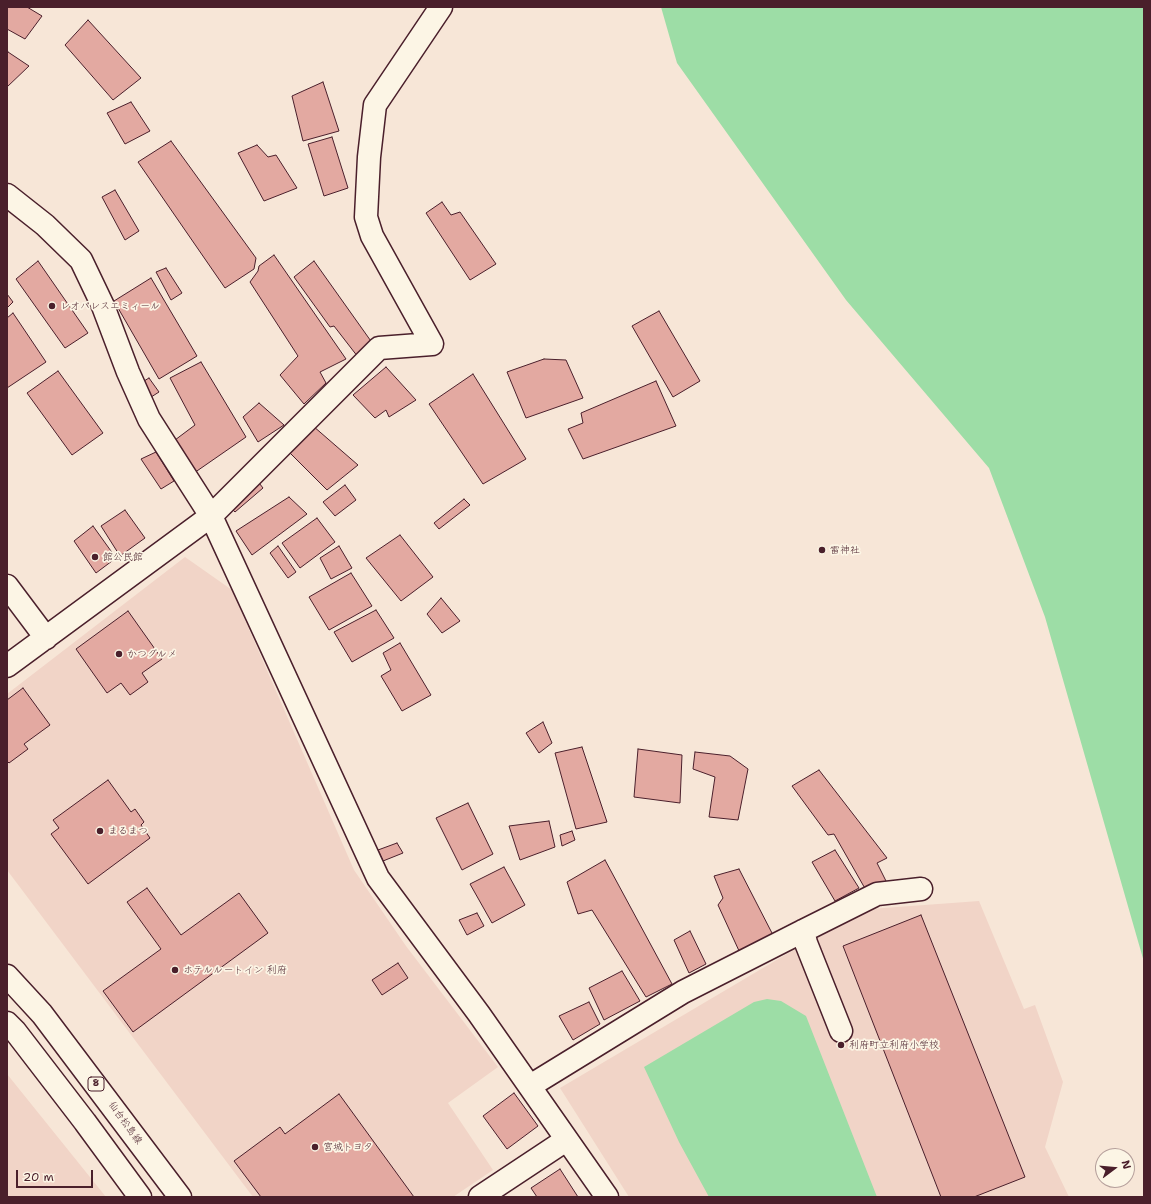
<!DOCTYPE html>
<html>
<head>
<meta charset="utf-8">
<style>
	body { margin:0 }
	#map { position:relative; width:1151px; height:1204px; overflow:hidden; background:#f7e6d7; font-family:"Shantell Sans",sans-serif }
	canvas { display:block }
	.frame { position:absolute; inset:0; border:8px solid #4a1f2b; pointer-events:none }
	.north { position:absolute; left:1095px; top:1148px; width:40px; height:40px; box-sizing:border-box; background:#fcf5e5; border:1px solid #b59f9b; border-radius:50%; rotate:74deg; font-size:11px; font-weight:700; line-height:16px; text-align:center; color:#4a1f2b }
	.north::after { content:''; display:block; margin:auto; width:14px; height:18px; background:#4a1f2b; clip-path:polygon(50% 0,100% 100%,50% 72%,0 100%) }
	.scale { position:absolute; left:16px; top:1170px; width:77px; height:18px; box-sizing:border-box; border:2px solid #4a1f2b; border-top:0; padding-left:5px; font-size:12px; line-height:14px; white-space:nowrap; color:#4a1f2b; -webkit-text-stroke:3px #fcf5e5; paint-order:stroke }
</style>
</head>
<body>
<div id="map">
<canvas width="1151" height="1204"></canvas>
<div class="frame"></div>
<div class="north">N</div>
<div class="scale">20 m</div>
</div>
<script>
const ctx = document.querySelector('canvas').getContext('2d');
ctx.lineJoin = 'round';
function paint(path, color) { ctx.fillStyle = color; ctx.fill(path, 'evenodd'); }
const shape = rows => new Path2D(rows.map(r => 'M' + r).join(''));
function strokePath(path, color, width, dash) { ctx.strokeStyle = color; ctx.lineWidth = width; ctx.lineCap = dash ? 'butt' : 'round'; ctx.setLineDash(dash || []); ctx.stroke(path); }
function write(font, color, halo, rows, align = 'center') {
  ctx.font = font + ' "Shantell Sans","Klee One",sans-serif'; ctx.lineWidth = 3.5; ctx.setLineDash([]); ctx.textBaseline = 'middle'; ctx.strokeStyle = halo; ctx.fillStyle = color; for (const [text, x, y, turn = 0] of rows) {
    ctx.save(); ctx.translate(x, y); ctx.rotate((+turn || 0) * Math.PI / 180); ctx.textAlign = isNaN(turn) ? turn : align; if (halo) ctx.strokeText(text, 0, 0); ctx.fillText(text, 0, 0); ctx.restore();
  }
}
const built = shape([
	[185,557,232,590,354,870,406,946,498,1067,448,1103,493,1170,453,1197,253,1197,7,870,7,694],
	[979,901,1024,1009,1035,1005,1063,1082,1045,1147,1069,1197,629,1197,560,1088,785,955,870,909],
	[7,1074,106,1197,7,1197]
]);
const green = shape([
	[661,7,1144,7,1144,962,1045,617,989,468,846,300,677,63],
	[767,999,781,1001,806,1016,877,1197,709,1197,679,1142,644,1067,754,1002]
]);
const building = shape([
	[7,7,27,7,42,16,25,39,7,29,7,7],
	[88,20,141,78,113,100,65,45,88,20],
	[8,52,29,66,7,87,7,53,8,52],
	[323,82,339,131,303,141,292,96,323,82],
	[131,102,150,131,125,144,107,113,131,102],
	[332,137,348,188,324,196,308,144,332,137],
	[171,141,256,258,254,269,225,288,138,162,171,141],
	[257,145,268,157,276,155,297,188,264,201,238,153,257,145],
	[115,190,139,231,125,240,102,197,115,190],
	[442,202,451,215,460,212,496,264,470,280,426,213,442,202],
	[274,255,346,359,320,372,326,383,304,404,280,375,298,356,250,282,258,271,259,266,274,255],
	[38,261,88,333,65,348,16,279,38,261],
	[314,261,373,344,358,357,334,326,330,327,294,277,314,261],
	[166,268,182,293,171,300,156,272,166,268],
	[151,278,197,356,159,379,114,301,151,278],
	[7,294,13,302,7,308,7,294],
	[659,311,700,381,673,397,632,326,659,311],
	[13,313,46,362,7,388,7,318,13,313],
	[544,359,566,360,583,398,526,418,507,372,544,359],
	[201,362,246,437,194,473,175,440,195,425,170,378,201,362],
	[386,367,416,400,389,417,386,410,375,418,353,395,386,367],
	[58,371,103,433,72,455,27,393,58,371],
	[473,374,526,459,483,484,429,404,473,374],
	[149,378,159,392,148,399,139,384,149,378],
	[656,381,676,426,583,459,568,429,583,423,581,413,656,381],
	[259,403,284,425,258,442,243,417,259,403],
	[313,426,358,465,327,490,287,450,313,426],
	[156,452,174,481,161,489,141,459,156,452],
	[256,479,263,488,235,512,229,506,256,479],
	[345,485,356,500,335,516,323,502,345,485],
	[289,497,307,514,252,555,236,531,289,497],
	[464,499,470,505,439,529,434,523,464,499],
	[125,510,145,538,120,556,101,526,125,510],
	[317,518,335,542,300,568,282,543,317,518],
	[93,526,116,558,96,573,74,541,93,526],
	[400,535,433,577,401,601,366,558,400,535],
	[278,546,296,572,288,578,270,553,278,546],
	[339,546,352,568,331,579,320,558,339,546],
	[351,573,372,606,329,630,309,597,351,573],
	[441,598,460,621,442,633,427,614,441,598],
	[376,610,394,638,352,662,334,632,376,610],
	[128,611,162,659,142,673,148,682,130,695,121,683,107,693,76,649,128,611],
	[400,643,431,695,402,711,381,676,391,670,383,653,400,643],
	[23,688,50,725,24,744,28,749,9,763,7,761,7,700,23,688],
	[543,722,552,743,539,753,526,733,543,722],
	[582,747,607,822,576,829,555,753,582,747],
	[638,749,682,755,680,803,634,797,638,749],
	[695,752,730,756,748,769,738,820,709,817,715,777,693,769,695,752],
	[819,770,887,858,877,863,889,887,867,892,834,834,828,835,792,786,819,770],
	[108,780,131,812,135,809,144,822,141,825,150,838,88,884,51,834,59,828,53,820,108,780],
	[468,803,493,854,462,870,436,818,468,803],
	[549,821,555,847,520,860,509,826,549,821],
	[572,831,575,840,562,846,560,835,572,831],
	[397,843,403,853,383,861,378,850,397,843],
	[835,850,859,888,835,901,812,862,835,850],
	[605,860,672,984,646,997,592,910,578,914,567,882,605,860],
	[504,867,525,905,492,923,470,884,504,867],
	[739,869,773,935,740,953,718,905,723,898,714,876,739,869],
	[147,888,181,935,239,893,268,933,133,1032,103,991,161,949,127,902,147,888],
	[477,913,484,926,467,935,459,920,477,913],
	[921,915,1025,1177,974,1197,941,1197,843,946,921,915],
	[690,931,706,964,689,973,674,940,690,931],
	[398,963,408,978,382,995,372,980,398,963],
	[622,971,640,1001,604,1020,589,988,622,971],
	[589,1002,600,1024,573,1040,559,1016,589,1002],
	[514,1093,538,1126,507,1149,483,1116,514,1093],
	[339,1094,414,1197,261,1197,234,1161,280,1127,285,1134,339,1094],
	[560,1169,578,1197,537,1197,531,1188,560,1169]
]);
const minor = shape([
	[7,195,45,225,81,260,103,306,128,372,149,419,211,516,378,878,479,1014,607,1197],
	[7,586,46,638],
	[7,666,211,516,379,348,432,344,372,236,366,217,369,157,375,105,441,7],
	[803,931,806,943,841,1031],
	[530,1086,683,992,803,931,877,894,921,889],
	[480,1197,566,1140]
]);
const major = shape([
	[7,976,42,1014,180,1197],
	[7,1023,15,1031,85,1122,140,1197]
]);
const markers = [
	[52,306,4,"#4a1f2b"],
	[822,550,4,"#4a1f2b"],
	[95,557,4,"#4a1f2b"],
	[119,654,4,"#4a1f2b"],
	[100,831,4,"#4a1f2b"],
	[175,970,4,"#4a1f2b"],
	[841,1045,4,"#4a1f2b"],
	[315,1147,4,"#4a1f2b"]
];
const shields = [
	[96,1084,16]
];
const shieldNames = [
	["8",96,1084]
];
const poiNames = [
	["レオパレスエミィール",60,306],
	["雷神社",830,550],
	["館公民館",103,557],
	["かつグルメ",127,654],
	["まるまつ",108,831],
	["ホテルルートイン 利府",183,970],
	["利府町立利府小学校",849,1045],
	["宮城トヨタ",323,1147]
];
const streetNames = [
	["仙台松島線",125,1123,54]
];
paint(built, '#f1d4c7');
paint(green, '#9ddda6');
paint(building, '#e3a9a1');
strokePath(building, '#4a1f2b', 1);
strokePath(minor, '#4a1f2b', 25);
strokePath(major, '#4a1f2b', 25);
strokePath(minor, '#fcf5e5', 22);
strokePath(major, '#fcf5e5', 22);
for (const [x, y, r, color] of markers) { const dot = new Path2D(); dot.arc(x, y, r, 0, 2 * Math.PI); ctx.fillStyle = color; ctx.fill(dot); strokePath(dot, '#fcf5e5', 1.5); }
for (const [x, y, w] of shields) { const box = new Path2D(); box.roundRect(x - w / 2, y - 7, w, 14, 3); ctx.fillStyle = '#fcf5e5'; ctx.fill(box); strokePath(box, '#4a1f2b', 1); }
write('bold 9px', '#4a1f2b', null, shieldNames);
write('10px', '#4a1f2b', '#fcf5e5', poiNames, 'left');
write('10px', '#4a1f2b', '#fcf5e5', streetNames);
</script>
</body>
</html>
